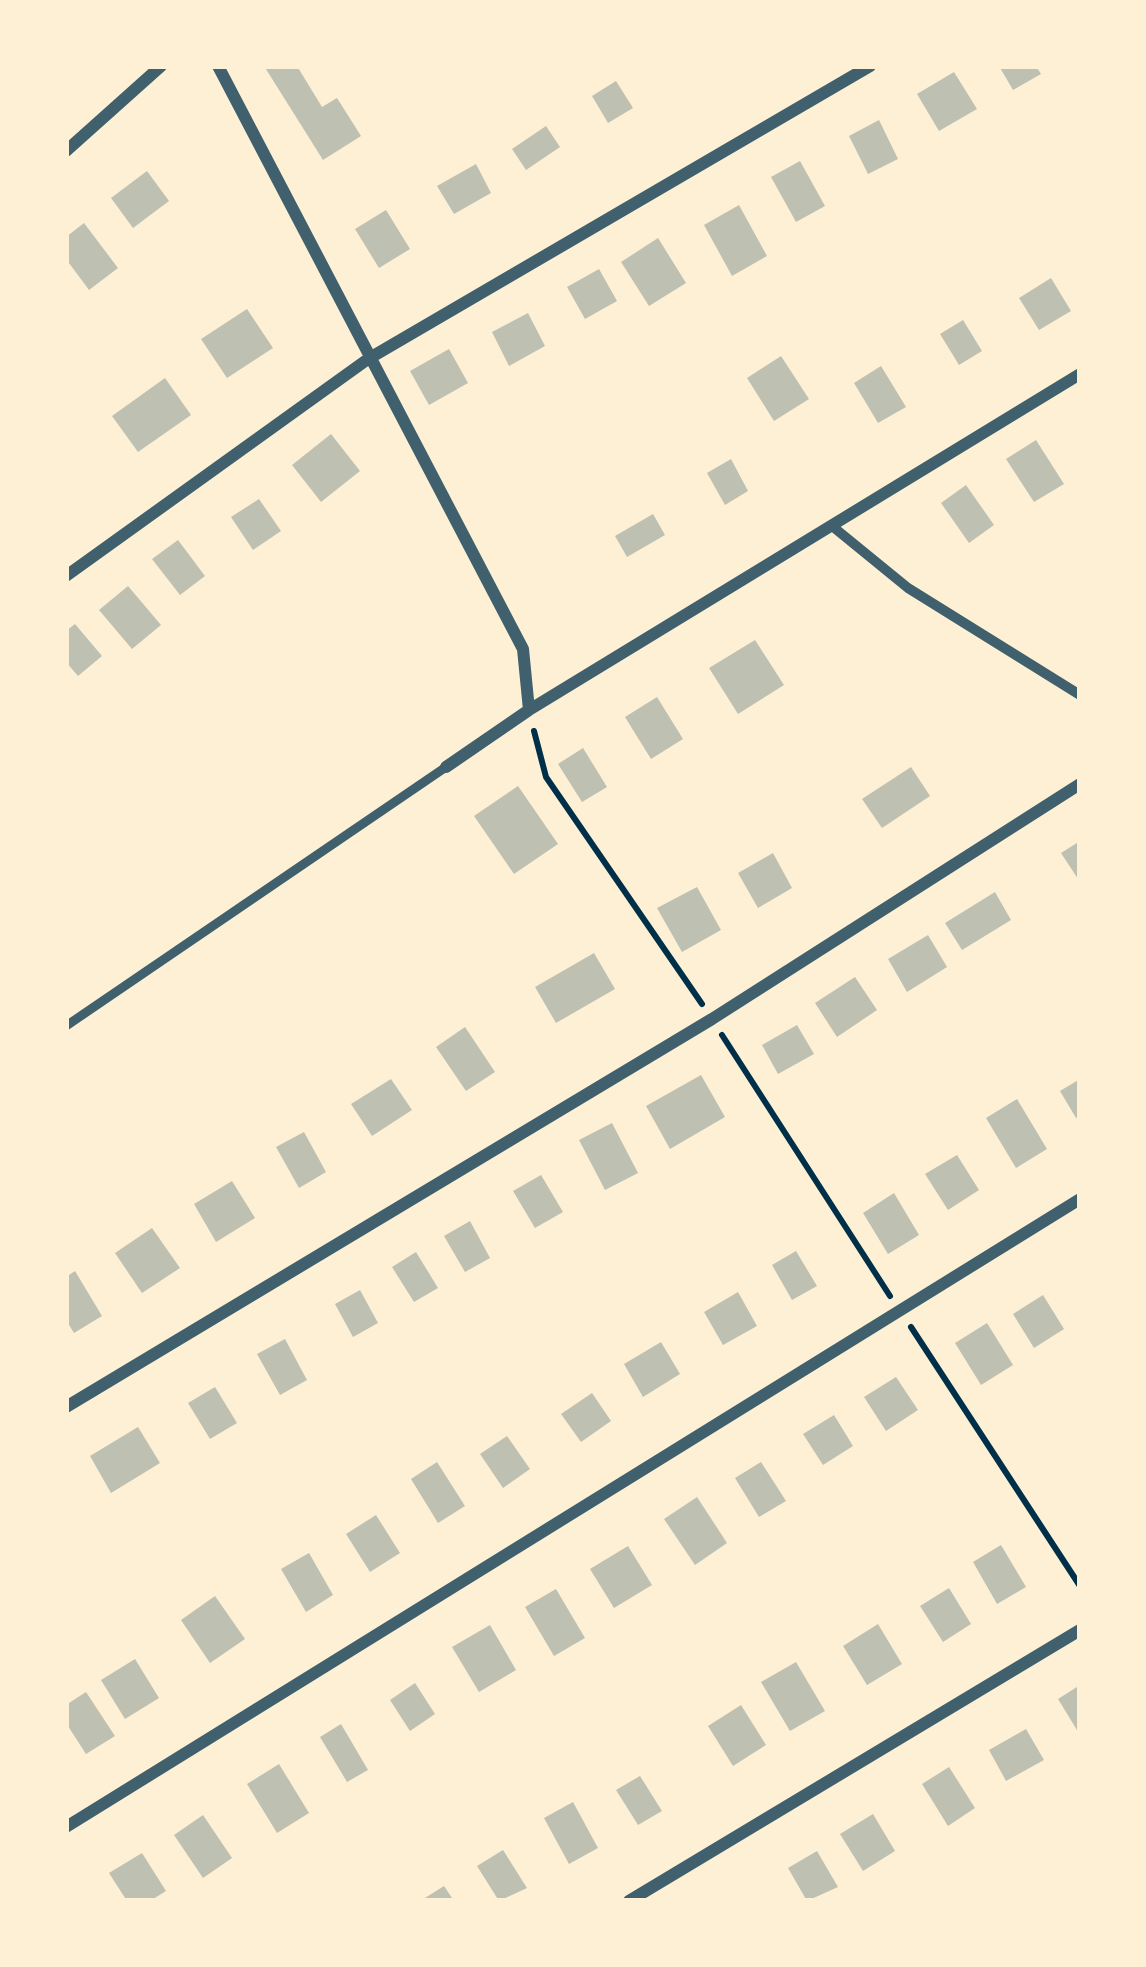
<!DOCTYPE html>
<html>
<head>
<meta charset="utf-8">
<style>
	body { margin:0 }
	#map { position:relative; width:1146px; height:1967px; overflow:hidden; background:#fdf0d5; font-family:Lato,sans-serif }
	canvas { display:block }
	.frame { position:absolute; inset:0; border:69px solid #fdf0d5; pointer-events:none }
</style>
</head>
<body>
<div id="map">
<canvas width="1146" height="1967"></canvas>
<div class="frame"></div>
</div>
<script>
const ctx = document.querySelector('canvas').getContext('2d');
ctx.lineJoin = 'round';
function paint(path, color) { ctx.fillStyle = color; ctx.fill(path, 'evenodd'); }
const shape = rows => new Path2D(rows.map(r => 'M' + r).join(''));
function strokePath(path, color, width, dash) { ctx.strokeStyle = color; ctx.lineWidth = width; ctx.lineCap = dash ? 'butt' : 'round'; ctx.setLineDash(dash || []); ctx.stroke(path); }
const building = shape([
	[264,66,297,66,322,107,337,98,361,136,323,160],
	[999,66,1036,66,1041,74,1013,90],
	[954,72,977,109,939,131,917,94],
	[616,81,633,108,608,123,592,96],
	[879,120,898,159,868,174,849,136],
	[546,126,560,147,526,170,512,149],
	[800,161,825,206,796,222,771,177],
	[476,164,491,193,454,214,437,186],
	[147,171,169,201,133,228,111,198],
	[739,205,767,256,732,276,704,225],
	[386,210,410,249,379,268,355,229],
	[84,223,118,268,89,290,66,259,66,237],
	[658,238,686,283,649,306,621,262],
	[599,269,617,301,585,319,567,287],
	[1051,278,1071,311,1039,330,1019,298],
	[247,309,273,348,227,378,201,339],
	[528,313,545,346,509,366,492,332],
	[963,320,982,351,959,365,940,334],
	[449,349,468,383,429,405,410,371],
	[781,356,809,399,774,421,747,378],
	[881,366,906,407,878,423,854,383],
	[165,378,191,415,138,452,112,416],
	[331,434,360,471,321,502,292,465],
	[1036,440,1064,484,1034,502,1006,459],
	[731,459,748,491,725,505,707,473],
	[966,485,994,525,969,543,941,503],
	[259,499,281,531,253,550,231,517],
	[653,514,665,535,627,557,615,536],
	[178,540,205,576,180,595,152,559],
	[128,586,161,625,132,649,99,610],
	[75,624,102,656,78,676,66,662,66,631],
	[755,640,784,685,738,714,709,668],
	[657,697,683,739,651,759,625,717],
	[583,748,607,787,582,802,558,764],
	[911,767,930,796,882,828,862,799],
	[518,786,558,844,514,874,474,816],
	[1080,841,1080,882,1061,853],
	[773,853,792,888,758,908,738,873],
	[697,887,721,930,682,952,657,908],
	[995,892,1011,920,962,950,945,923],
	[928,935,947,967,907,992,888,959],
	[594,953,615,989,556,1023,535,987],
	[855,977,877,1010,837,1037,815,1003],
	[797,1025,814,1054,778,1074,762,1045],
	[465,1027,495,1072,466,1091,436,1047],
	[701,1075,725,1117,670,1149,646,1106],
	[391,1079,412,1110,372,1136,351,1104],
	[1080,1079,1080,1116,1076,1118,1060,1091],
	[1017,1099,1047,1149,1016,1168,986,1118],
	[612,1123,638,1173,605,1190,579,1140],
	[304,1132,326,1172,299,1188,276,1147],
	[957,1155,979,1190,948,1210,925,1174],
	[541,1175,563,1212,535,1228,513,1191],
	[232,1181,255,1218,216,1242,194,1204],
	[894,1193,919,1235,888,1254,863,1213],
	[470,1221,490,1258,465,1272,444,1236],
	[152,1228,180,1268,142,1293,115,1253],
	[796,1251,817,1286,792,1300,772,1265],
	[416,1252,438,1288,414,1302,392,1267],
	[75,1271,102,1316,74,1333,66,1320,66,1277],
	[360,1290,378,1323,353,1337,335,1304],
	[738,1292,757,1326,723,1345,704,1312],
	[1043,1295,1064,1329,1034,1348,1013,1314],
	[987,1323,1013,1365,981,1385,955,1343],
	[285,1339,307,1380,280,1395,257,1354],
	[661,1342,680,1374,643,1397,624,1364],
	[896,1377,918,1410,886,1431,864,1397],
	[215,1387,237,1423,210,1439,188,1403],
	[592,1393,611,1421,581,1442,561,1414],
	[834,1415,853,1446,823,1465,803,1434],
	[138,1427,160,1463,111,1493,90,1456],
	[507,1436,530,1469,503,1488,480,1454],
	[437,1462,465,1506,438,1523,411,1479],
	[761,1462,786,1501,759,1517,735,1478],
	[697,1497,727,1543,695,1565,664,1519],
	[376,1515,400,1553,370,1572,346,1534],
	[1001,1545,1026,1587,997,1604,973,1562],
	[628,1546,652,1585,614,1608,590,1569],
	[309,1553,333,1595,306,1612,281,1569],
	[949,1588,971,1624,943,1642,920,1606],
	[556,1589,585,1638,554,1656,525,1607],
	[215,1596,245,1639,210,1663,181,1620],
	[878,1624,902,1664,867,1685,843,1646],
	[490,1625,516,1670,479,1692,452,1647],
	[135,1659,159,1698,125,1719,101,1680],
	[796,1662,825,1711,790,1731,761,1682],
	[415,1683,435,1714,410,1731,390,1700],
	[1080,1685,1080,1735,1058,1699],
	[86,1692,115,1736,86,1754,66,1723,66,1705],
	[741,1705,766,1745,733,1766,708,1726],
	[341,1724,368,1770,347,1782,320,1737],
	[1026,1729,1044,1760,1006,1781,989,1750],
	[279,1764,309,1813,277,1833,247,1784],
	[949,1767,975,1808,948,1826,922,1784],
	[640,1776,662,1811,638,1825,616,1790],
	[573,1802,598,1848,569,1864,544,1818],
	[873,1814,895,1851,863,1871,840,1834],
	[203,1815,232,1858,203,1878,174,1835],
	[503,1850,527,1888,499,1901,477,1866],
	[817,1851,838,1887,807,1901,788,1868],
	[142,1853,166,1891,150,1901,127,1901,109,1873],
	[444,1886,454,1901,420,1901]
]);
const path = shape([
	[534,731,546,777,702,1004],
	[722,1035,890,1296],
	[911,1327,1080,1586]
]);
const service = shape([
	[66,1026,446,767]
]);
const pedestrian = shape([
	[832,526,908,588,1080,695]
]);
const minor = shape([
	[218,66,523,649,529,710],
	[66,151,161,66],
	[66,576,368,359,870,66],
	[446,767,529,710,1080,374],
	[66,1407,712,1019,1080,784],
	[66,1827,1080,1199],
	[629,1901,1080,1630]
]);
paint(building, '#bec0b2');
strokePath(path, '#003049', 6);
strokePath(service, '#3f606c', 9);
strokePath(pedestrian, '#3f606c', 10);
strokePath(minor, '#3f606c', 12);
</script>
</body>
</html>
